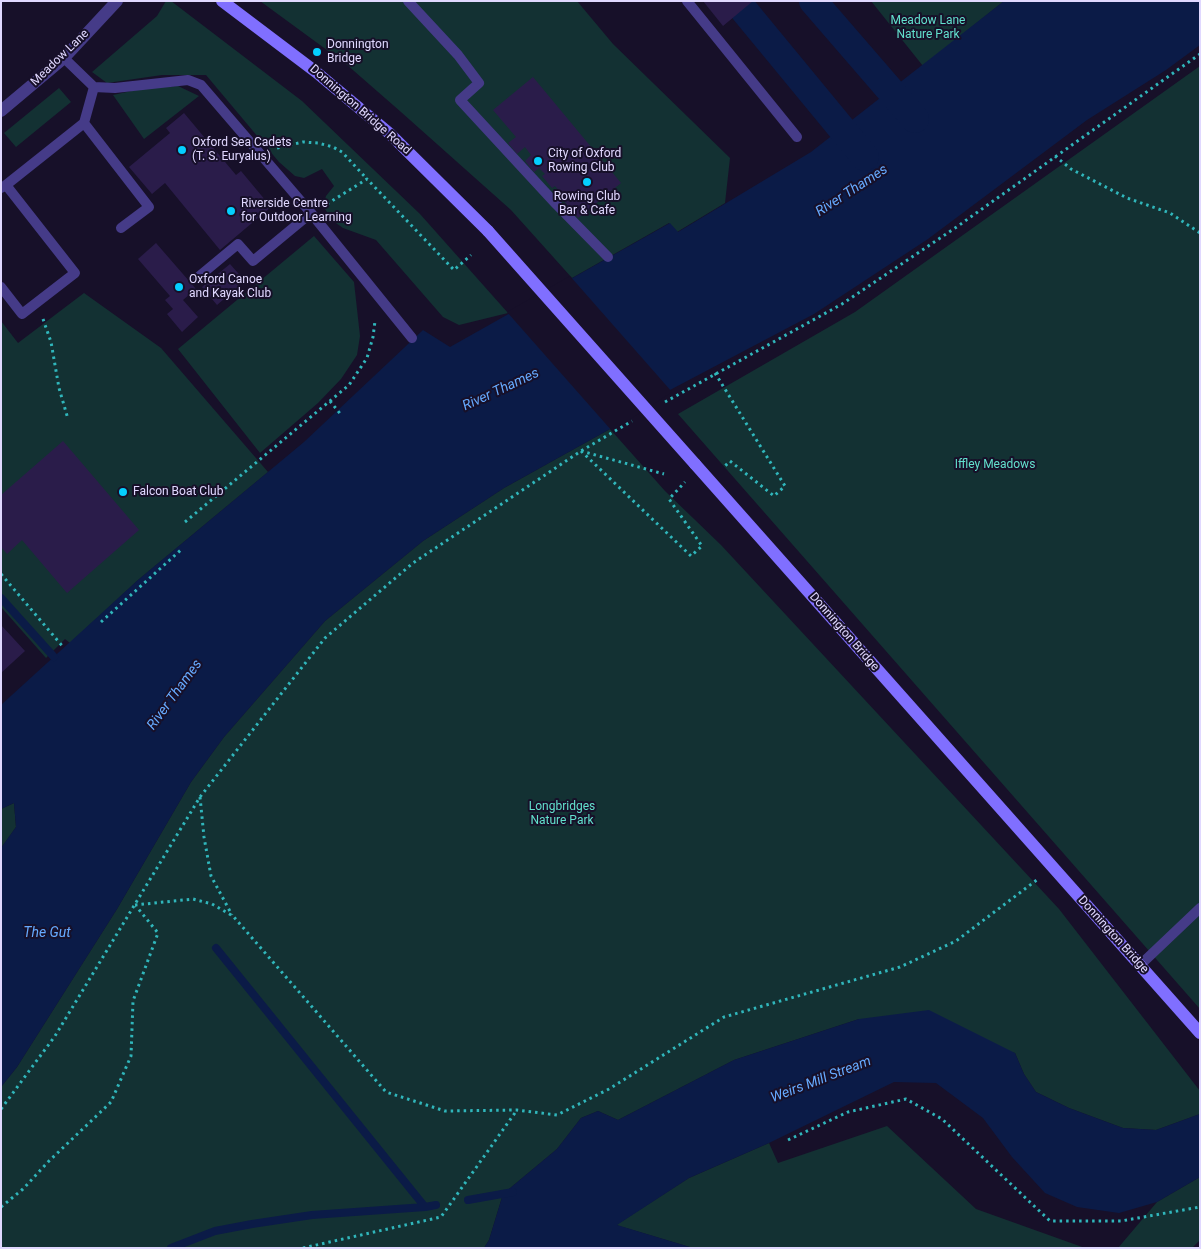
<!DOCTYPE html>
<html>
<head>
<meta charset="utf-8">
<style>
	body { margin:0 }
	#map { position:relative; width:1201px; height:1249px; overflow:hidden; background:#171029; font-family:Roboto,sans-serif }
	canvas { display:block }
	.frame { position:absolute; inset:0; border:2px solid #e0d8ff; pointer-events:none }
</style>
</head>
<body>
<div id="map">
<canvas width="1201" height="1249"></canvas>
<div class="frame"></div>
</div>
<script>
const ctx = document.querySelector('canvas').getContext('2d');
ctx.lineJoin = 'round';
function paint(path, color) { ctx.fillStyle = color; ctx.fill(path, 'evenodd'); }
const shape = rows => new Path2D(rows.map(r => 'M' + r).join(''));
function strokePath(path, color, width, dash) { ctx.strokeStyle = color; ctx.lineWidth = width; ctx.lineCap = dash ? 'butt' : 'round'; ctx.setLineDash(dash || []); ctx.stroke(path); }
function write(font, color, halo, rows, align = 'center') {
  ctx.font = font + ' Roboto,sans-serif'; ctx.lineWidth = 4; ctx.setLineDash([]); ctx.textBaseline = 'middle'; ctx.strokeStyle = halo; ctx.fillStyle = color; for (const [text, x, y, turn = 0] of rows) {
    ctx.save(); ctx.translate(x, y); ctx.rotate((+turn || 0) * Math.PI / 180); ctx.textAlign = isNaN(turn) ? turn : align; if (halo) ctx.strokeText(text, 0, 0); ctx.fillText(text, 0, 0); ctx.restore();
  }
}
const green = shape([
	[166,1,171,1,302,101,420,214,508,313,459,325,443,317,376,240,343,228,333,221,323,206,326,196,334,186,322,169,304,178,295,176,279,162,206,75,162,75,107,83,92,72,157,16],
	[260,1,577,1,613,44,730,158,725,203,677,232,669,223,572,278,511,210,401,112,346,64],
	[871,1,1004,1,923,66],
	[1200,66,1200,1009,678,414,855,312],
	[178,86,199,96,144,139,113,95,145,88],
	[59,88,71,102,16,147,4,133],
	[314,236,354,282,360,336,357,355,341,379,318,403,260,453,178,349],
	[84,293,161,348,268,472,138,580,70,643,65,639,46,658,1,607,1,321,18,343],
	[610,429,665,491,721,545,1059,909,1200,1091,1200,1114,1156,1130,1123,1128,1069,1108,1036,1092,1024,1074,1015,1053,859,1019,734,1060,618,1120,598,1111,581,1118,557,1149,503,1194,489,1240,484,1248,1,1248,1,1087,17,1067,117,909,191,782,224,737,325,621,423,541,504,488],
	[14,803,16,827,1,848,1,809],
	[887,1126,976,1209,1085,1248,693,1248,616,1225,689,1178,769,1143,778,1163],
	[1200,1177,1200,1240,1192,1248,1118,1248,1157,1202]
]);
const water = shape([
	[1004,1,1200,1,1200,45,1166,70,1087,120,928,239,814,314,670,390,610,429,504,488,423,541,325,621,224,737,191,782,117,909,17,1067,1,1087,1,848,16,827,14,803,1,809,1,705,138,580,304,442,423,330,450,347,670,223,678,232,811,152],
	[929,1010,1015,1053,1024,1074,1036,1092,1069,1108,1123,1128,1156,1130,1200,1114,1200,1177,1157,1202,1119,1213,1077,1207,1045,1193,1012,1157,983,1118,936,1083,894,1082,769,1143,689,1178,617,1225,693,1248,484,1248,489,1240,503,1194,557,1149,581,1118,598,1111,618,1120,734,1060,859,1019]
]);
const pier = shape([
	[570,276,672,392,612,431,507,312]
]);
const stream = shape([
	[1,598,54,657],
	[216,948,425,1207,436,1205],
	[468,1200,513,1192],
	[171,1248,215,1231,252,1224,312,1215,425,1207]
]);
const canal = shape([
	[813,1,915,119],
	[743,9,865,157]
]);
const building = shape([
	[703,1,753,1,723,26],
	[533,77,621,183,578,218,559,195,561,193,555,186,552,188,542,176,545,174,539,168,534,172,525,161,531,155,525,147,517,154,508,143,516,137,493,110],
	[184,113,236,175,241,171,271,207,220,250,165,183,152,194,129,167,170,133,166,128],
	[156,243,196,289,183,300,198,317,182,332,167,314,173,309,165,300,170,296,138,259],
	[230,264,245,281,217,305,202,287],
	[63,441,139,530,67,593,22,540,7,554,1,547,1,495],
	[1,625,25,651,1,673]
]);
const path = shape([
	[277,148,303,142,318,143,333,147,342,152,367,179],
	[1055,156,1071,169,1127,198,1170,213,1200,233],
	[327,204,367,179,454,270,471,255],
	[43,319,51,342,59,388,68,419],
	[715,373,785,486,774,496,730,461,723,468],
	[330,401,342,416],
	[665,402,842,304,958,226,1200,54],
	[581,451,691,556,702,546,669,499,685,482],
	[581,451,664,474],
	[185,522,349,385,367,358,373,337,375,321],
	[1,574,64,648],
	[101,622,183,548],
	[200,797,204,837,211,876,232,915],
	[135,905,193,899,212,904,233,916,386,1092,445,1111,517,1110,557,1115,609,1089,724,1017,900,967,956,941,1038,879],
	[1,1109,55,1036,200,797,325,638,413,563,581,451,632,421],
	[788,1140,848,1112,906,1099,942,1119,1050,1221,1121,1221,1200,1207],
	[1,1207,23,1189,48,1162,111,1102,131,1056,133,1001,158,933,136,906],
	[303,1248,441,1217,517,1110]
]);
const lane = shape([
	[408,1,458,55,479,83,460,100,556,204,608,257],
	[687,1,797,137],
	[64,58,94,87,115,88,188,80,201,85,311,213,412,338],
	[94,87,84,123,149,207,121,228],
	[6,185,84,123],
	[1,188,6,185,75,273,22,314,1,287],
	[197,278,238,244,253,261,311,213],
	[1140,965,1200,908]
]);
const street = shape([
	[1,111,64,58,117,1]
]);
const secondary = shape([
	[222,1,316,72,389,133,488,231],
	[695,464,1200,1033]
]);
const secondaryBridge = shape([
	[488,231,695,464]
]);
const markers = [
	[317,52,5,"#04cfff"],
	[182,150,5,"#04cfff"],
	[538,161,5,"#04cfff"],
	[587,182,5,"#04cfff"],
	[231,211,5,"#04cfff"],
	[179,287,5,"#04cfff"],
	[123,492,5,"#04cfff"]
];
const parkNames = [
	["Meadow Lane",928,21],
	["Nature Park",928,35],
	["Iffley Meadows",995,465],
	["Longbridges",562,807],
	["Nature Park",562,821]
];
const poiNames = [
	["Donnington",327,45],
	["Bridge",327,59],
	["Oxford Sea Cadets",192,143],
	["(T. S. Euryalus)",192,157],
	["City of Oxford",548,154],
	["Rowing Club",548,168],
	["Rowing Club",587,197,"center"],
	["Bar & Cafe",587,211,"center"],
	["Riverside Centre",241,204],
	["for Outdoor Learning",241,218],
	["Oxford Canoe",189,280],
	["and Kayak Club",189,294],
	["Falcon Boat Club",133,492]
];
const streetNames = [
	["Meadow Lane",60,58,-44],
	["Donnington Bridge Road",360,110,41],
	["Donnington Bridge",844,632,49],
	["Donnington Bridge",1113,935,48]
];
const waterNames = [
	["River Thames",852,191,-33],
	["River Thames",501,390,-25],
	["River Thames",175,695,-54],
	["The Gut",47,933],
	["Weirs Mill Stream",821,1080,-21]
];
paint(green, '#133133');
paint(water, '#0b1b47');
paint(pier, '#171029');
strokePath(stream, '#0b1b47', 8);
strokePath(canal, '#0b1b47', 28);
paint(building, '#2a1c4a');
strokePath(path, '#30b6bb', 3, [2.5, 4]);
strokePath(lane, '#453b88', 10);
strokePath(street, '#453b88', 12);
strokePath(secondary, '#806fff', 12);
strokePath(secondaryBridge, '#806fff', 12);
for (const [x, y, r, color] of markers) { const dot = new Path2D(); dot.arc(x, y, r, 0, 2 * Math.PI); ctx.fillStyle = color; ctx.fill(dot); strokePath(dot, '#171029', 2); }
write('12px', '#62e0cd', '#171029', parkNames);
write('12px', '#e0d8ff', '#171029', poiNames, 'left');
write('12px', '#e0d8ff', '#171029', streetNames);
write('italic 14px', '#6af', '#171029', waterNames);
</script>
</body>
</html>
